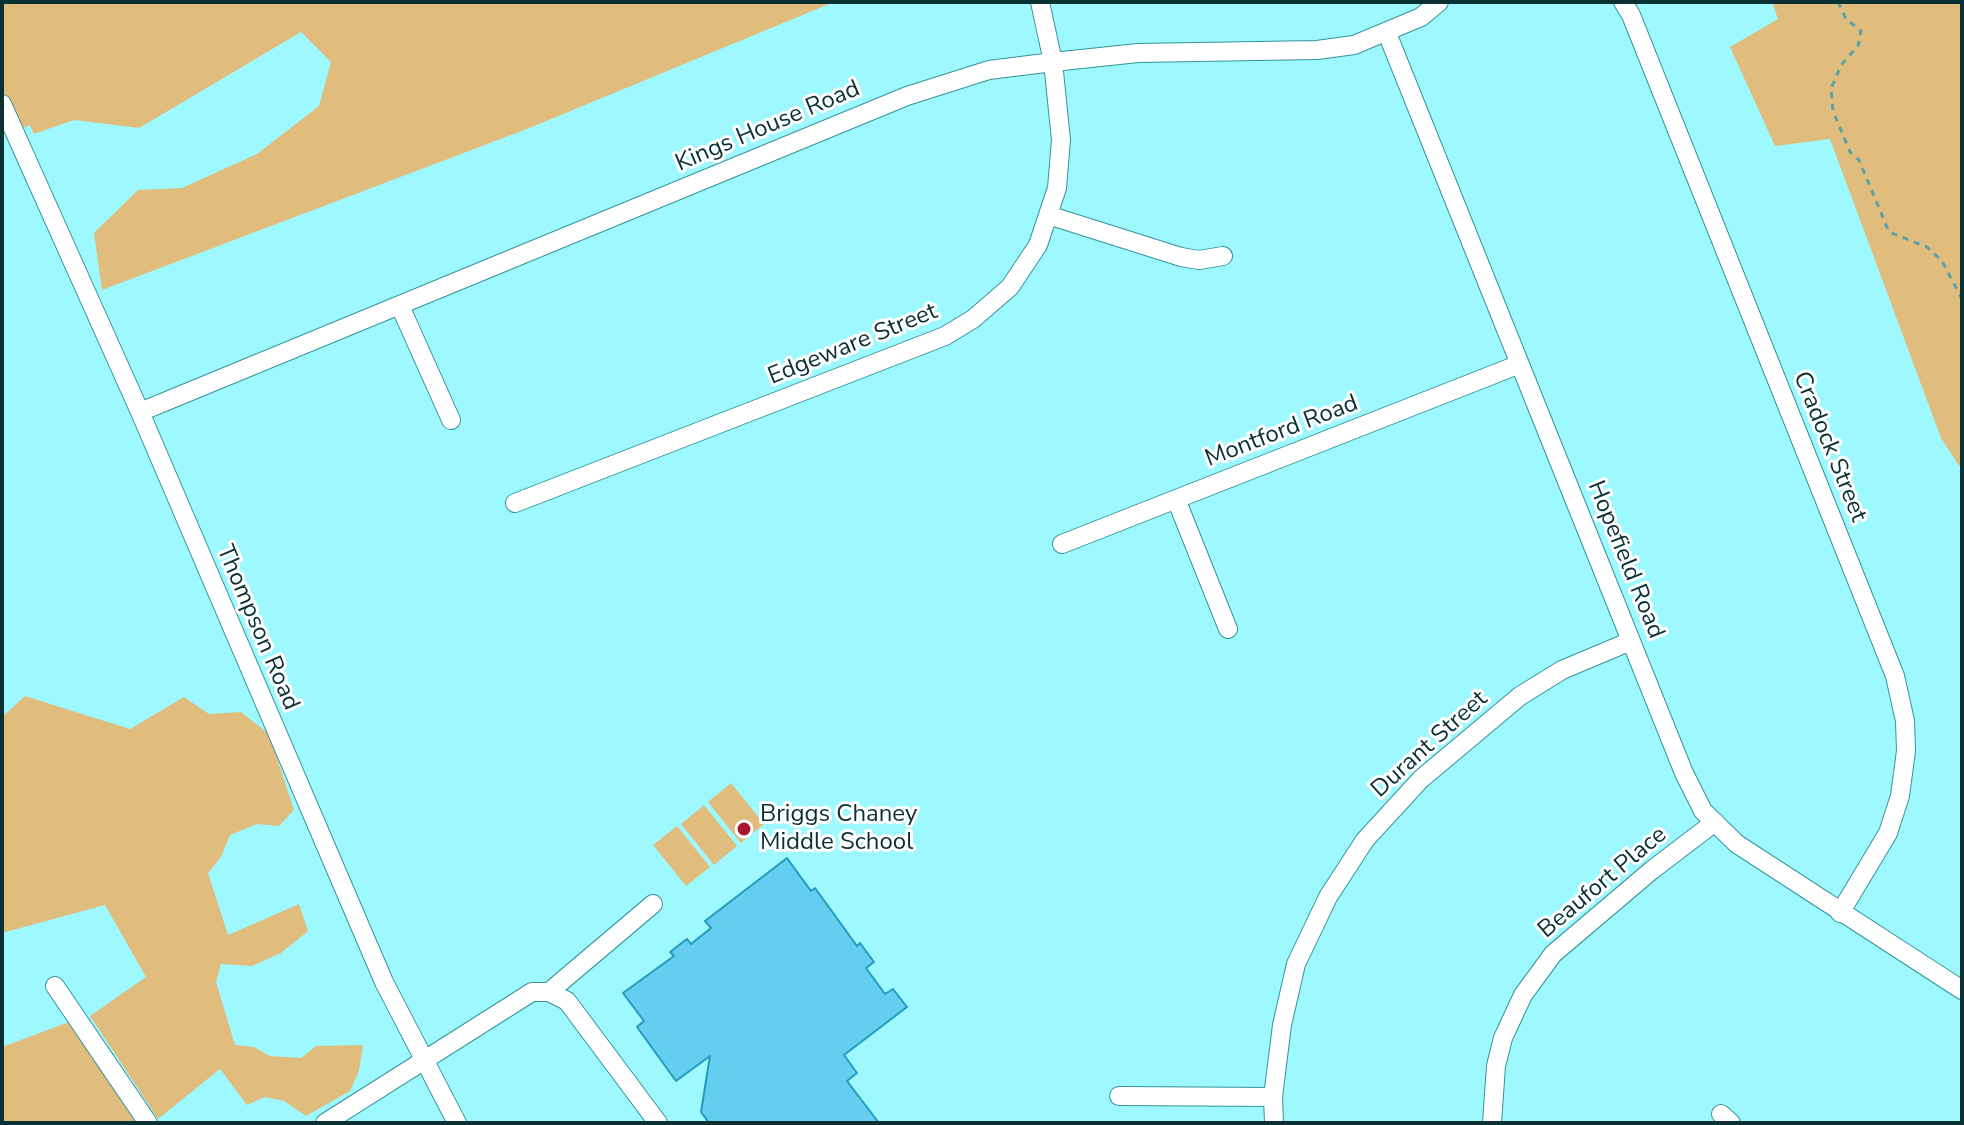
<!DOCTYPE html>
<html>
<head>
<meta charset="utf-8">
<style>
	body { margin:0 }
	#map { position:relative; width:1964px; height:1125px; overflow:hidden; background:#9ef8ff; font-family:"Nunito Sans",sans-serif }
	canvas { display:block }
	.frame { position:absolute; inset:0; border:4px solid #093134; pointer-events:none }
</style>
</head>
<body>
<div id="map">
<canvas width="1964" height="1125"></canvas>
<div class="frame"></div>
</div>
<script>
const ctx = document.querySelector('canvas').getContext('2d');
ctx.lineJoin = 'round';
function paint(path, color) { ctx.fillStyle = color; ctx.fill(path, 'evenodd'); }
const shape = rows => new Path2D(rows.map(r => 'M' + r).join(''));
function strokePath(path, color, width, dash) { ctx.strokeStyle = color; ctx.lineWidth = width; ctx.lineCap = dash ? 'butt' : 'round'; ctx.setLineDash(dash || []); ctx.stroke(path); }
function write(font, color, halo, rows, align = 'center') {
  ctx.font = font + ' "Nunito Sans",sans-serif'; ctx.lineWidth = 6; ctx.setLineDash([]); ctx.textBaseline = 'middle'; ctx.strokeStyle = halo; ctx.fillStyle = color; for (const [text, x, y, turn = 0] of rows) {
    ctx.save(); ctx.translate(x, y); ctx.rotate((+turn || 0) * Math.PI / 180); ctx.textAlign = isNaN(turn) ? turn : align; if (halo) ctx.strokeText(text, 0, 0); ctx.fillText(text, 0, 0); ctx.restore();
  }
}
const green = shape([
	[6,2,834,2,527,129,102,290,94,233,138,190,182,188,257,154,319,106,331,62,301,32,139,128,74,120,34,134,30,125,12,133,2,109,2,3],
	[1772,2,1962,2,1962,470,1941,438,1830,139,1775,146,1730,47,1778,19],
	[25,696,130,729,184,697,209,714,241,712,269,734,294,810,279,826,257,824,230,835,221,857,208,873,228,935,299,904,308,931,281,953,252,966,221,964,216,982,235,1045,254,1047,270,1056,301,1058,316,1046,363,1045,359,1071,350,1091,306,1116,284,1101,265,1097,247,1105,220,1069,158,1119,90,1016,146,977,105,905,2,933,2,717],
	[731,783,764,824,741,843,708,802],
	[704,805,737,846,714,865,681,824],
	[677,826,710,867,686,886,653,845],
	[69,1022,136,1123,2,1123,2,1047]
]);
const building = shape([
	[787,858,811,891,815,888,857,946,860,943,874,962,866,968,885,994,893,989,907,1007,844,1055,857,1073,847,1081,879,1123,709,1123,701,1112,710,1056,676,1081,637,1027,644,1021,623,993,674,956,670,952,687,939,691,944,711,928,705,921,787,858]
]);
const path = shape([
	[1838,2,1846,19,1861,31,1858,46,1841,65,1831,89,1833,111,1850,152,1859,160,1889,232,1927,247,1942,261,1962,299]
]);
const minor = shape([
	[1623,2,1631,15,1895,676,1905,721,1906,751,1900,796,1888,833,1840,913],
	[1387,33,1684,773,1703,811,1737,844,1962,990],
	[2,104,140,412,384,982,457,1123],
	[1048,215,1181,257,1199,260,1223,256],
	[400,306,451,420],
	[140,412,907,96,989,70,1053,62,1138,53,1317,50,1354,45,1421,17,1439,2],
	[1176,499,1228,629],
	[515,503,945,336,973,319,1010,287,1038,245,1057,188,1061,140,1053,62,1040,2],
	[1062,544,1520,364],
	[55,986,148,1123],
	[549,992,653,904],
	[1119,1096,1273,1097],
	[1721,1114,1731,1123],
	[325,1123,532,992,549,992,567,1001,658,1123],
	[1274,1123,1273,1097,1282,1025,1296,964,1328,897,1365,840,1421,779,1520,696,1562,670,1631,641],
	[1492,1123,1496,1066,1503,1038,1523,995,1553,954,1652,870,1715,822]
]);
const markers = [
	[744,829,8,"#ab152a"]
];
const streetNames = [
	["Kings House Road",768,127,-23],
	["Edgeware Street",853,345,-22],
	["Montford Road",1282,432,-21],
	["Cradock Street",1829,447,68],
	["Hopefield Road",1625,560,68],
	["Thompson Road",257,628,67],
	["Durant Street",1430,745,-42],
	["Beaufort Place",1603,883,-40]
];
const poiNames = [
	["Briggs Chaney",760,815],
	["Middle School",760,843]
];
paint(green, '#e0bd7d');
paint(building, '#64cef0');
strokePath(building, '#259abb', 2);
strokePath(minor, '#35939a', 20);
strokePath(path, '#5ea2a7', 3, [6, 6]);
strokePath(minor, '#fff', 18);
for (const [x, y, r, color] of markers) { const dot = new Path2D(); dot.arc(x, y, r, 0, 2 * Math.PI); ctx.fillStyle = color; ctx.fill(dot); strokePath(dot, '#fff', 3); }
write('24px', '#093134', '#fff', streetNames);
write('24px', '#093134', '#fff', poiNames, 'left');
</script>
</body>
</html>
